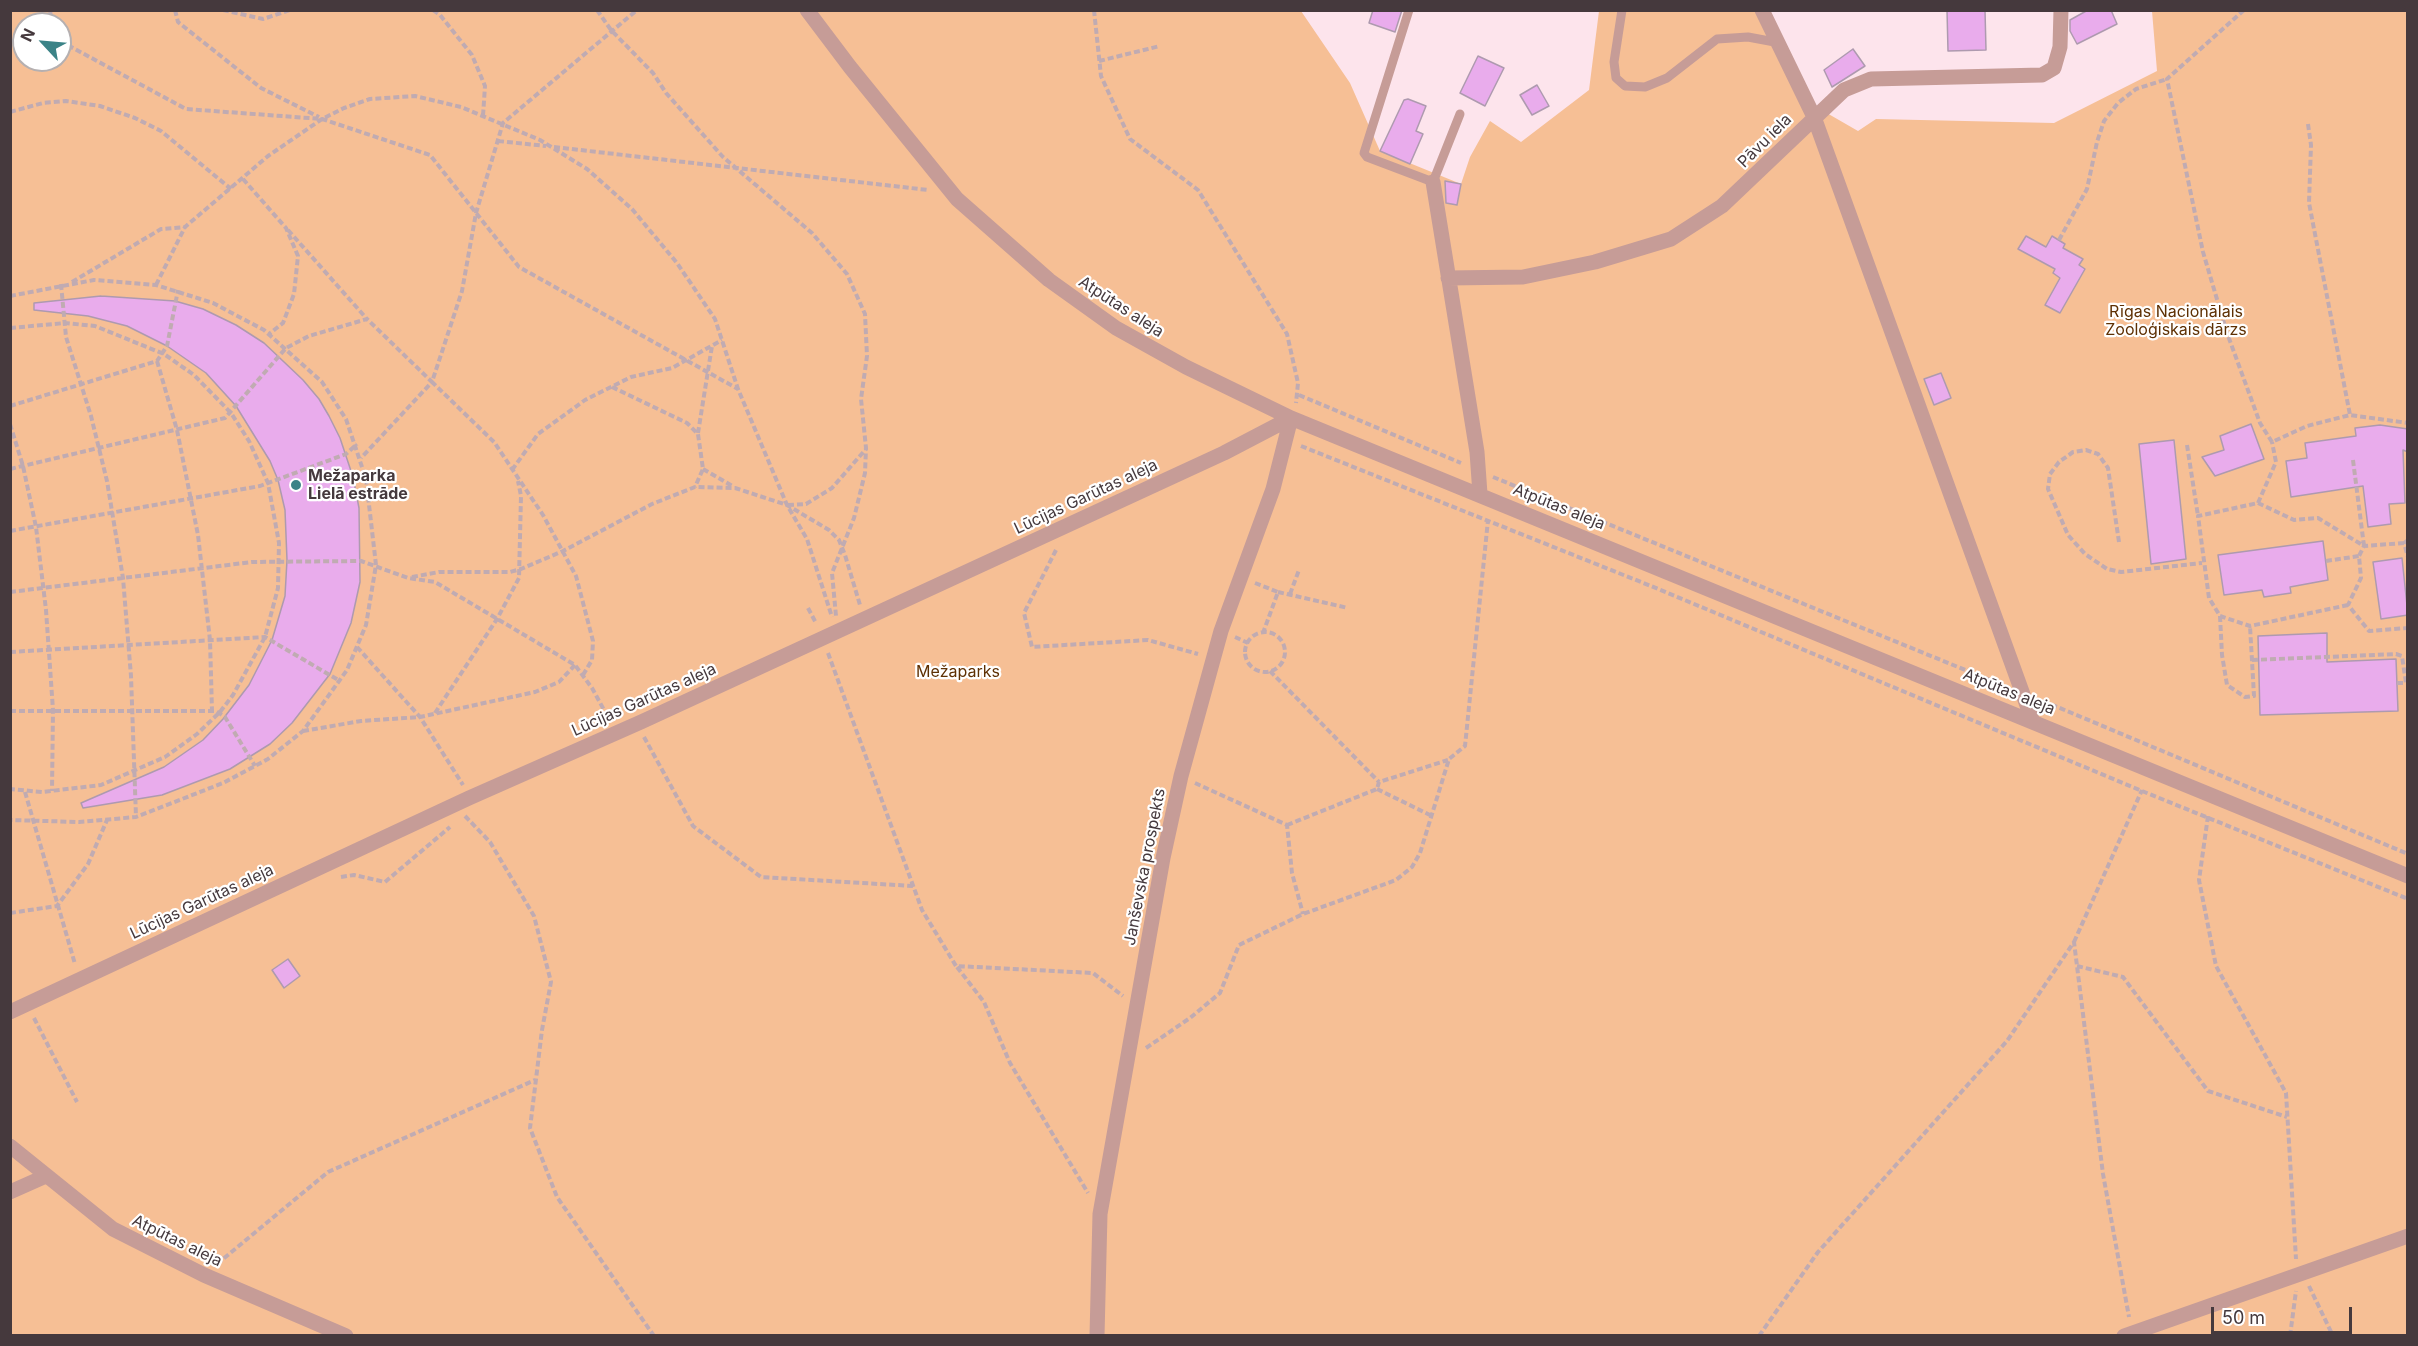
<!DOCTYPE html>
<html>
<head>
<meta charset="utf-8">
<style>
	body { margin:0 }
	#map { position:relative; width:2418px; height:1346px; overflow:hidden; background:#fde4ec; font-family:Inter,sans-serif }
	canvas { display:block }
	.frame { position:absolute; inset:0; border:12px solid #45393d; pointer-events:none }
	.north { position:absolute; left:12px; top:12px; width:60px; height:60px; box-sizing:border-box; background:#fff; border:2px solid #b5b0b1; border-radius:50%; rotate:296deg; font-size:16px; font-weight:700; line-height:24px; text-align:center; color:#45393d }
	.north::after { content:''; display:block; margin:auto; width:21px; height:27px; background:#3b8387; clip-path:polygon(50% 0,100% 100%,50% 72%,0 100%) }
	.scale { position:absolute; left:2211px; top:1307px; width:141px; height:27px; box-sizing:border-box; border:3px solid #45393d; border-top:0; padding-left:8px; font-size:18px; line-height:21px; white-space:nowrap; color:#45393d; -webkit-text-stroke:4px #fff; paint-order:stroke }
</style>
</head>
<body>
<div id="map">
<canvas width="2418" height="1346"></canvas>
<div class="frame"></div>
<div class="north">N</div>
<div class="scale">50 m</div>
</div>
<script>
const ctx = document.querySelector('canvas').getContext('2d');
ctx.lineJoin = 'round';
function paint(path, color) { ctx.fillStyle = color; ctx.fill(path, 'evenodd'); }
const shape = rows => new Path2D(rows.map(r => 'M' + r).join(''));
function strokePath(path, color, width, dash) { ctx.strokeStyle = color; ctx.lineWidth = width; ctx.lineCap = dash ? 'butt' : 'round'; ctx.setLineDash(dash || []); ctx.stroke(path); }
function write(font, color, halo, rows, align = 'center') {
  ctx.font = font + ' Inter,sans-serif'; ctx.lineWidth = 4.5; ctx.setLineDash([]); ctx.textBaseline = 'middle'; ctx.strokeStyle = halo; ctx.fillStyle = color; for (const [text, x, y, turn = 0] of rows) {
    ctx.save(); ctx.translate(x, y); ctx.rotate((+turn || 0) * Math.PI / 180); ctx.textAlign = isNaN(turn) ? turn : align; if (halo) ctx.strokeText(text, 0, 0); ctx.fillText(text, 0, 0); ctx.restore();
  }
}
const green = shape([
	[11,11,1301,11,1350,83,1380,151,1461,184,1470,157,1490,121,1521,142,1589,90,1599,11,1760,11,1799,97,1858,131,1876,119,2054,123,2157,71,2152,11,2407,11,2407,1335,11,1335],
	[24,24,60,24,60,60,24,60]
]);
const building = shape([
	[1373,10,1402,10,1395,32,1369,23,1373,10],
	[1947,10,1985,10,1986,50,1948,51,1947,10],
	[2088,10,2111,10,2117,24,2077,44,2070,31,2070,20,2088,10],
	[1853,49,1865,66,1832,87,1824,70,1853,49],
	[1478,56,1504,68,1485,106,1460,93,1478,56],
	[1537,85,1549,106,1532,115,1520,95,1537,85],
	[1408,99,1426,106,1416,131,1423,134,1410,164,1380,151,1404,100,1408,99],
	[1445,181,1461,184,1457,205,1446,203,1445,181],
	[2026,236,2046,247,2052,236,2065,244,2063,248,2083,259,2079,265,2085,269,2060,313,2045,305,2060,278,2053,273,2055,269,2018,249,2026,236],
	[101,296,175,301,203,309,236,325,264,343,303,380,319,399,329,416,340,438,353,477,359,508,360,582,351,623,330,674,292,723,270,744,230,769,162,795,83,808,81,803,164,767,203,740,223,719,249,685,272,640,285,596,287,560,285,510,278,480,270,461,236,406,206,373,167,346,127,326,88,316,34,310,34,303,101,296],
	[1941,373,1951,398,1934,405,1924,379,1941,373],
	[2251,424,2264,459,2215,476,2202,457,2224,450,2220,436,2251,424],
	[2380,425,2408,429,2408,452,2403,450,2405,503,2389,504,2391,524,2368,527,2363,486,2291,497,2286,461,2307,458,2305,443,2356,436,2355,428,2380,425],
	[2174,440,2186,559,2151,564,2139,444,2174,440],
	[2323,541,2328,580,2290,587,2291,593,2264,597,2262,590,2224,595,2218,555,2323,541],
	[2402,558,2408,615,2381,619,2373,562,2402,558],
	[2327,633,2327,662,2396,659,2398,711,2260,715,2258,636,2327,633],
	[288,959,300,976,284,988,272,970,288,959]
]);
const path = shape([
	[50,10,52,24],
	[175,10,178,22,261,88,319,117],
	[223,10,263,19,290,10],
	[433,10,440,15,472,55,485,86,483,116],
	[597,10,611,30,653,73,666,93,723,157,812,233,847,274,865,314,867,356,861,399,866,448,865,473,854,518,832,573,836,616],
	[1094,10,1101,76,1130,139,1198,190,1287,334,1298,383,1296,403],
	[2244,10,2167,79,2203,252,2227,333,2260,423,2272,442,2307,426,2350,415,2408,423],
	[60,41,186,109,322,119,430,155,519,267,738,389],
	[1099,61,1160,46],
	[10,112,43,103,66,101,100,106,135,118,161,131,231,189],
	[2308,124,2311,145,2309,203,2350,415],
	[498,141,546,146],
	[554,147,928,190],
	[243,179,286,228,298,256,294,294,283,323,269,334],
	[288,230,367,319],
	[2059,240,2087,189,2097,142,2104,121,2118,103,2136,89,2167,79],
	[72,282,161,229,185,227],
	[61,284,66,337,91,416,107,481,123,578,131,676,136,817],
	[156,285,185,227,268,156,322,119,344,108,370,99,415,96,461,107,540,140,587,169,632,209,677,263,715,319,738,389,787,505,807,539,832,617],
	[10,296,94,280,156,285,213,303,264,330,322,382,346,419,366,479,376,565,366,625,347,670,303,731,268,759,223,783,136,817,79,822,10,820],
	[10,328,65,323,95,326,164,354,194,375,231,413,249,441,268,483,279,543,278,588,265,637,233,695,220,712,197,734,165,757,101,785,42,792,10,789],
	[157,361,177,430,198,535,210,640,212,711],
	[612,387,687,423,698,434,703,469,695,487],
	[1299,395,1461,463],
	[10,406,157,361,167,346,178,290],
	[10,424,23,466,36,527,46,610,53,710,52,791],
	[698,433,712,346],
	[2187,445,2198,516],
	[1301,446,1651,586,2142,791,2408,899],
	[2353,460,2364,546],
	[10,469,225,418,286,348,309,336,367,319,432,382,361,458],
	[703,469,734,487],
	[512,470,538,434,585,400,631,377,672,368,722,340],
	[1493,477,2002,685],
	[2258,503,2276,462,2272,442],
	[788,505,806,504,832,488,866,449],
	[10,531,260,486,346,454,357,444],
	[2408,540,2404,543,2408,557],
	[2119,542,2108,468,2098,454,2086,450,2073,452,2059,462,2050,474,2048,489,2068,535,2085,554,2107,569,2121,572,2202,563],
	[2404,543,2364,546,2359,556,2361,578,2348,605,2369,631,2408,628],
	[1056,550,1024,613,1032,647,1148,640,1198,654],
	[2326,561,2359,556],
	[412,577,439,572,510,572,521,569,563,551,652,504,695,487,735,488,787,505,829,530,839,540,845,555,860,605],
	[1255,583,1278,592,1263,633],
	[10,592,252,562,361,561,408,578,435,582,575,665,592,688,609,719],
	[1278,592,1348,608],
	[1290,594,1299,570],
	[2348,605,2250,626,2220,616,2209,598,2198,516,2258,503,2294,520,2318,518,2364,546],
	[808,608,816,623],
	[2220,616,2222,655,2227,685,2245,697,2254,696,2250,626],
	'1245 652a20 20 0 1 1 40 0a20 20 0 1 1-40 0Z',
	[1235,637,1248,643],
	[357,647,420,717,463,785],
	[10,652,265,637,340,681],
	[828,653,922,910,956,966,1093,973,1123,996],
	[2252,660,2396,654,2402,656,2406,683],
	[1270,671,1379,782],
	[583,675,592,660,593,641,576,576,543,515,494,442,432,382,462,291,476,213,503,123,637,10],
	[2397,683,2407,683],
	[2043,701,2408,854],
	[10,711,216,711,225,717,255,766],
	[435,713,497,619,519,578,521,496,518,481],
	[303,731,361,721,420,717,535,692,559,682,575,665],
	[644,737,693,826,761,877,913,886],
	[1195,783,1287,825,1292,873,1303,914],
	[1377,789,1432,816],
	[25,792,75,964],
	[465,816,490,842,534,916,551,982,542,1030,530,1128,557,1197,654,1336],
	[2208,816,2199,880,2216,966,2286,1093,2296,1259],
	[1287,825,1377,789,1379,782,1448,760],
	[341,877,354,875,385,882,450,827],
	[10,913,57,906,88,864,107,820],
	[2074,942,2142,790],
	[2077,966,2123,977,2208,1091,2287,1117],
	[957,967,984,1002,1010,1063,1088,1193],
	[34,1018,77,1102],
	[1146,1048,1190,1018,1220,993,1239,945,1303,914,1396,880,1412,867,1420,853,1449,759,1465,746,1488,520],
	[217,1264,328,1172,535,1080],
	[2309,1286,2333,1336],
	[1759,1336,1818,1252,2007,1041,2074,942,2103,1174,2129,1317],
	[2290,1336,2296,1291]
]);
const lane = shape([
	[1409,10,1364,153,1367,157,1433,182,1460,114],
	[1622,10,1614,62,1616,78,1625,86,1645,87,1667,78,1717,39,1748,37,1780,43]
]);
const street = shape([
	[807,10,850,67,957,199,1049,280,1116,328,1186,367,1291,418,2408,876],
	[1762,10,1814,117,2033,722],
	[1433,182,1477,452,1480,494],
	[1448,278,1523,277,1595,262,1671,239,1722,206,1844,90,1871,79,2042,75,2054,68,2060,47,2061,10],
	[10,1012,469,798,641,722,1224,453,1291,418],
	[10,1146,113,1229,204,1275,346,1336],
	[10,1192,46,1176],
	[1097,1336,1100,1214,1163,858,1181,776,1221,631,1273,489,1291,418],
	[2124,1336,2408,1236]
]);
const markers = [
	[296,485,6,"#3b8387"]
];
const streetNames = [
	["Pāvu iela",1765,141,-45],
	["Atpūtas aleja",1121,307,33],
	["Lūcijas Garūtas aleja",1086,497,-25],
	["Atpūtas aleja",1559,507,22],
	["Atpūtas aleja",2009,692,22],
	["Lūcijas Garūtas aleja",644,700,-24],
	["Janševska prospekts",1145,867,-79],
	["Lūcijas Garūtas aleja",202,902,-25],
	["Atpūtas aleja",177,1241,26]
];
const parkNames = [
	["Rīgas Nacionālais",2176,312],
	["Zooloģiskais dārzs",2176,330],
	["Mežaparks",958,672]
];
const poiNames = [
	["Mežaparka",308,476],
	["Lielā estrāde",308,494]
];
paint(green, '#f6bf95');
paint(building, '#e9acec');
strokePath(building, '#ae9aaf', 1.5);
strokePath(path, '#c0abb2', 4, [6, 3]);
strokePath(lane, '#c69c97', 9);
strokePath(street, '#c69c97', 15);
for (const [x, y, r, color] of markers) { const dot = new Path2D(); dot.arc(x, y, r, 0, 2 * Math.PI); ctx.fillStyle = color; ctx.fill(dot); strokePath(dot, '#fff', 2); }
write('16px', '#45393d', '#fff', streetNames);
write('16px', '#5e3003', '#fff', parkNames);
write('bold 16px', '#45393d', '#fff', poiNames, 'left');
</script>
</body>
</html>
